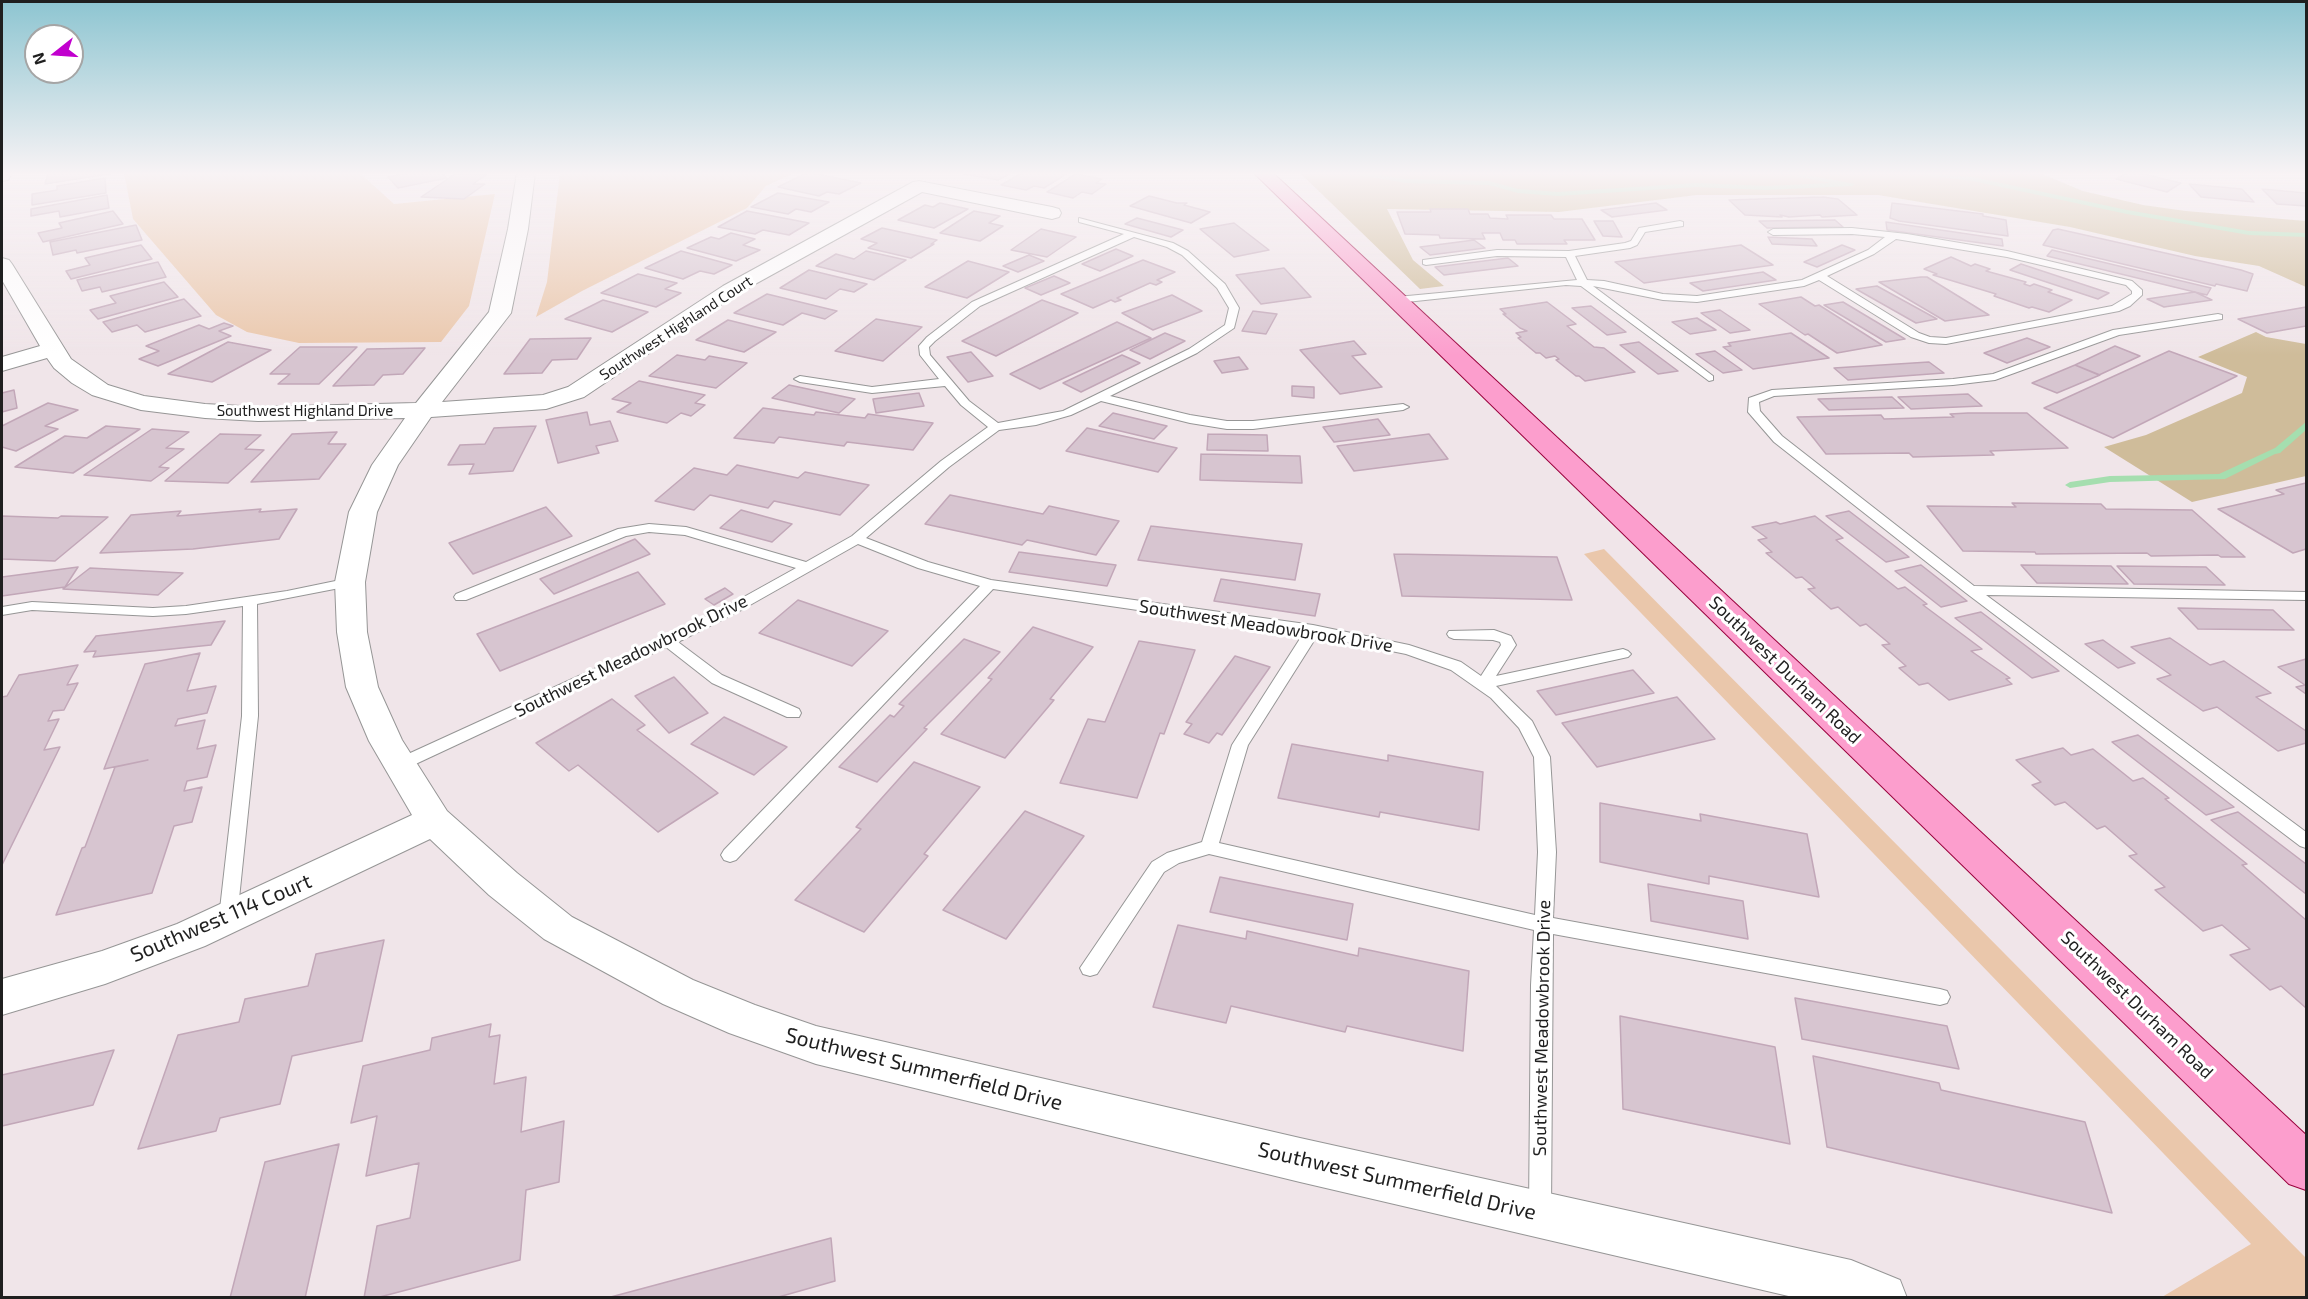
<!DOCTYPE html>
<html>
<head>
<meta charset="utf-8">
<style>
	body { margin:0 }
	#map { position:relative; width:2308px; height:1299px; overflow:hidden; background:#f0e5e9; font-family:"Exo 2",sans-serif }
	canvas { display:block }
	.frame { position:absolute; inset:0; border:3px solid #1f1f1f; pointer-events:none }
	.north { position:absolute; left:24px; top:24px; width:60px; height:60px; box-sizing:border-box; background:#fff; border:2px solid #a5a5a5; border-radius:50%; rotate:253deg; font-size:16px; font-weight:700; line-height:24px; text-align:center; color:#1f1f1f }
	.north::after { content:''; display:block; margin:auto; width:21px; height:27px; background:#c100ce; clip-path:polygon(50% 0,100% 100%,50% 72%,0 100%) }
</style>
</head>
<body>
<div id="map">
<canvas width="2308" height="1299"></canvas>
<div class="frame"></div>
<div class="north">N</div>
</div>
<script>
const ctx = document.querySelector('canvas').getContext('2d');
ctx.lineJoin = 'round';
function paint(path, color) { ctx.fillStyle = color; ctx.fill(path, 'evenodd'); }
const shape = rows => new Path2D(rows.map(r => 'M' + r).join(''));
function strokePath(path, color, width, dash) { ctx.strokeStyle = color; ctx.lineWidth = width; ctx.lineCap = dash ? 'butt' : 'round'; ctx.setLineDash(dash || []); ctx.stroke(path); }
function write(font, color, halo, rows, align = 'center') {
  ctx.font = font + ' "Exo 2",sans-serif'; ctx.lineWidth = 6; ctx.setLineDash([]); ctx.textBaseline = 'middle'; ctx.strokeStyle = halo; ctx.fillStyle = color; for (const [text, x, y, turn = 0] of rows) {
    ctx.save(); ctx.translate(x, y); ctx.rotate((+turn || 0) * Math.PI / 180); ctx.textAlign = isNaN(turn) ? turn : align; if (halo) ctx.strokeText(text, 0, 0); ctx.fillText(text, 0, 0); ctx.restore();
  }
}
const grass = shape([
	[124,173,360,173,394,204,495,194,469,306,441,342,299,343,247,332,216,315,133,219],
	[560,173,794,173,766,186,747,208,582,291,536,317,547,282],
	[1604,549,2306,1258,2306,1297,2162,1297,2251,1244,1584,554]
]);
const forest = shape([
	[1300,173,2040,173,2083,191,2143,205,2186,211,2306,221,2306,287,2259,266,2195,256,2070,227,1878,195,1697,195,1559,212,1387,209,1413,260,1444,286,1420,289],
	[2256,332,2266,337,2306,344,2306,476,2192,502,2104,447,2146,435,2242,393,2247,377,2198,357]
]);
const stream = shape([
	[1357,173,1370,173,1406,179,1489,181,1518,189,1558,192,1696,183,1766,186,1832,183,1799,177,1796,173,1855,184,1852,186,1766,190,1696,187,1558,196,1518,193,1489,185,1406,183,1360,175,1357,173],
	[1921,173,1973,177,2127,210,2249,231,2306,233,2306,237,2249,235,2127,214,1973,181,1924,175,1921,173],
	[2306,422,2306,430,2280,453,2275,454,2225,479,2110,482,2070,488,2065,485,2070,482,2110,476,2219,474,2275,448,2306,422]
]);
const building = shape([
	[48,173,115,173,45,184,48,173],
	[408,173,442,173,447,178,398,188,388,177,408,173],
	[806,173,812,173,861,183,839,194,827,192,819,196,778,187,806,173],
	[966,173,1011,173,998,180,964,174,966,173],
	[1022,173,1068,173,1044,188,1034,186,1026,190,1001,185,1022,173],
	[2127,173,2139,173,2181,183,2167,192,2116,179,2127,173],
	[455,174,486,175,473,184,485,184,464,199,421,197,455,174],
	[1076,174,1102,179,1096,183,1106,184,1092,194,1082,192,1073,198,1047,192,1076,174],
	[105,178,106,193,32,205,32,194,57,190,57,186,105,178],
	[2189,184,2242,189,2254,202,2201,197,2189,184],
	[2262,189,2306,193,2306,206,2277,204,2262,189],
	[778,193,829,202,811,212,796,209,788,214,751,207,778,193],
	[107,195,109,208,60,217,59,211,31,216,31,209,107,195],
	[1149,196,1177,203,1187,203,1184,205,1210,212,1191,223,1130,206,1149,196],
	[1823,197,1838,199,1857,215,1822,217,1820,215,1789,217,1780,215,1782,217,1745,215,1729,200,1823,197],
	[940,203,968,209,934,228,898,220,925,205,933,207,940,203],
	[1656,203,1667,210,1612,217,1601,210,1656,203],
	[1892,203,1983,214,1983,216,2006,220,2008,236,1899,221,1890,218,1892,203],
	[1430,209,1468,209,1470,214,1488,214,1490,218,1508,219,1506,215,1551,215,1554,219,1582,219,1595,240,1564,240,1567,244,1517,244,1515,240,1503,240,1500,233,1482,233,1485,239,1440,238,1439,235,1405,234,1397,212,1431,212,1430,209],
	[113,211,123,224,43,242,38,233,62,228,59,223,113,211],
	[747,211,809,223,789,235,763,230,755,234,718,227,747,211],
	[974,211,1000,216,989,223,1003,226,980,241,940,233,974,211],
	[1137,218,1183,230,1171,237,1125,224,1137,218],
	[1835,220,1843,227,1767,228,1759,221,1835,220],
	[1594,221,1613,221,1622,237,1603,236,1594,221],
	[1886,222,2002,239,2003,246,1887,230,1886,222],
	[1234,223,1269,250,1234,257,1200,229,1234,223],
	[136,225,142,240,77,253,76,250,53,255,50,242,136,225],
	[882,228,937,240,931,244,934,244,911,258,868,248,877,243,861,239,882,228],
	[1041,229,1076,237,1047,257,1011,250,1041,229],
	[2058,229,2241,270,2253,274,2247,291,2216,284,2215,286,2043,245,2053,230,2058,229],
	[731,233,755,239,743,245,760,250,736,261,687,248,711,237,719,239,731,233],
	[1768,237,1812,239,1817,246,1772,244,1768,237],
	[1474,240,1485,248,1430,255,1420,247,1474,240],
	[141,245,152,259,71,279,66,271,90,265,85,258,141,245],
	[1741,245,1773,265,1644,283,1615,262,1741,245],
	[1842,245,1855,250,1817,267,1804,262,1842,245],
	[1116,249,1133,256,1100,271,1082,264,1116,249],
	[2052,250,2211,288,2207,295,2047,256,2052,250],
	[681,251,732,265,714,274,700,271,683,279,645,268,681,251],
	[866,251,906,260,874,280,816,266,836,254,854,259,866,251],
	[1029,255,1044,261,1018,272,1003,266,1029,255],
	[1951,257,1971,266,1975,264,1990,269,1986,271,2026,282,2024,284,2030,286,2034,284,2052,290,2048,292,2072,300,2049,312,2032,307,2029,308,1994,296,1996,294,1933,275,1937,274,1924,269,1951,257],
	[1508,258,1518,266,1444,275,1435,267,1508,258],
	[1143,260,1175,272,1157,280,1162,282,1156,285,1150,283,1117,298,1121,300,1115,302,1111,300,1093,308,1061,294,1143,260],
	[968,261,1009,272,967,298,925,287,968,261],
	[158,262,166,277,102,292,100,287,82,291,77,280,158,262],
	[2021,264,2109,293,2098,299,2010,270,2021,264],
	[1284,268,1311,297,1261,304,1236,275,1284,268],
	[809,270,867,284,854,292,840,289,826,299,780,288,809,270],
	[1763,272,1776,280,1703,291,1690,283,1763,272],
	[638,274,677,283,665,289,681,293,656,307,601,293,638,274],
	[1054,276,1070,283,1041,295,1025,288,1054,276],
	[1921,277,1927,277,1989,315,1945,321,1879,282,1921,277],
	[164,282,178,297,98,319,90,310,116,303,110,296,164,282],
	[1877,286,1937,319,1916,323,1856,289,1877,286],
	[2195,292,2212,300,2164,307,2147,299,2195,292],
	[767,294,837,311,825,319,802,313,783,325,734,313,767,294],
	[1172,295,1202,311,1153,330,1122,313,1172,295],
	[1801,297,1815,306,1819,305,1882,345,1837,353,1808,334,1805,335,1759,304,1801,297],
	[184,299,201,316,145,332,137,325,112,332,103,322,184,299],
	[603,300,648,312,612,332,565,319,603,300],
	[1042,300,1078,313,996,356,962,341,1042,300],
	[1547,302,1576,324,1567,326,1594,347,1604,348,1635,372,1585,381,1579,376,1576,376,1556,360,1559,359,1555,356,1546,358,1540,353,1536,353,1518,338,1521,337,1516,333,1527,331,1520,328,1503,314,1506,314,1500,309,1547,302],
	[1843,302,1905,339,1886,342,1824,305,1843,302],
	[1591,306,1626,332,1607,335,1572,308,1591,306],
	[2306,307,2306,326,2267,333,2238,319,2306,307],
	[1720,310,1750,330,1730,333,1701,313,1720,310],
	[1253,311,1277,314,1266,334,1242,331,1253,311],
	[1697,318,1716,330,1690,334,1672,322,1697,318],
	[876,319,922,327,883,361,835,351,876,319],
	[728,320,776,332,744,352,696,340,728,320],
	[1117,322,1151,338,1040,389,1010,374,1117,322],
	[224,323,233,326,219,331,231,336,158,366,139,359,159,351,146,346,199,325,209,329,224,323],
	[1165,333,1185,341,1150,359,1130,350,1165,333],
	[1791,333,1829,358,1753,369,1723,347,1731,346,1728,343,1791,333],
	[591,338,577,359,552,360,542,373,504,374,530,339,591,338],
	[2027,338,2050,347,2007,363,1984,353,2027,338],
	[1354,341,1366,354,1352,356,1382,387,1340,394,1300,350,1354,341],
	[228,342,271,350,212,382,168,374,228,342],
	[1639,342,1678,371,1658,374,1620,345,1639,342],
	[2115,346,2140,356,2099,375,2075,365,2115,346],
	[300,347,357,347,319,384,278,384,290,374,270,374,300,347],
	[425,348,403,374,383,375,374,385,333,386,367,349,425,348],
	[1715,351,1742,370,1723,373,1696,354,1715,351],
	[2169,351,2237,376,2113,438,2044,408,2169,351],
	[971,352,993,376,968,382,947,357,971,352],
	[677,355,705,360,709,356,747,363,716,388,649,376,677,355],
	[1122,355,1140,363,1081,392,1063,383,1122,355],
	[1239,357,1248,369,1222,373,1214,361,1239,357],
	[1929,362,1944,373,1848,380,1834,368,1929,362],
	[2075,365,2100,375,2057,393,2032,383,2075,365],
	[639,381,705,395,695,403,705,405,691,416,681,413,667,423,617,412,631,403,612,399,639,381],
	[789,385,855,399,839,413,772,398,789,385],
	[1292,386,1314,387,1314,398,1292,396,1292,386],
	[14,390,17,408,2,412,2,393,14,390],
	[919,393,924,406,876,413,873,399,919,393],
	[1968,394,1982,406,1911,409,1898,397,1968,394],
	[1892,397,1904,408,1829,410,1818,399,1892,397],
	[48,403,78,410,45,426,58,429,16,451,2,447,2,426,48,403],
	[763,408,814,415,816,412,865,418,868,414,933,423,913,450,847,442,844,446,779,437,774,443,734,438,763,408],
	[587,412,590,425,610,421,618,441,596,446,599,453,558,463,546,420,587,412],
	[1113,413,1167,426,1154,439,1099,426,1113,413],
	[1968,413,2027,413,2068,448,1990,451,1994,455,1913,457,1909,453,1826,454,1797,417,1881,415,1884,419,1954,417,1950,414,1968,413],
	[1378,419,1390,435,1334,442,1323,427,1378,419],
	[106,426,140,429,73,473,15,467,65,436,87,438,106,426],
	[536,426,513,471,469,474,474,464,448,465,460,445,485,444,494,428,536,426],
	[1087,428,1177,448,1158,472,1066,451,1087,428],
	[152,429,189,432,166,448,184,449,159,467,169,468,151,481,84,475,152,429],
	[337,432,328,444,346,444,319,479,251,482,292,434,337,432],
	[220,434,261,435,245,449,264,450,228,483,165,481,220,434],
	[1208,434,1267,435,1268,451,1207,450,1208,434],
	[1429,434,1448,459,1354,471,1337,446,1429,434],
	[1201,454,1300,456,1302,483,1200,480,1201,454],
	[737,465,798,478,805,472,869,485,840,515,774,501,768,508,710,495,694,510,655,501,694,468,727,475,737,465],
	[2306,483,2306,549,2293,553,2218,509,2284,494,2276,490,2306,483],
	[950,495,1043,514,1049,506,1119,521,1096,555,1027,540,1022,545,925,524,950,495],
	[2012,503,2101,504,2106,509,2192,510,2245,557,2221,557,2218,555,2151,556,2147,553,2036,554,2035,552,1963,551,1927,506,2016,507,2012,503],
	[546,507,572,536,473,574,449,543,546,507],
	[261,509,259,512,297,509,279,539,193,549,100,553,131,515,181,511,177,516,261,509],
	[741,510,792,524,772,542,720,528,741,510],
	[1849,511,1909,557,1886,562,1826,516,1849,511],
	[2,516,58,518,61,516,108,517,55,561,2,559,2,516],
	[1815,516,1843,538,1836,540,1898,589,1905,587,1927,604,1923,605,1982,649,1971,651,2010,678,2006,679,2012,684,1949,700,1928,683,1919,685,1899,668,1906,666,1882,645,1890,644,1866,624,1860,626,1838,607,1831,609,1808,589,1815,588,1802,577,1796,578,1766,553,1772,552,1758,540,1767,538,1752,527,1776,522,1780,524,1815,516],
	[1151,526,1302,544,1295,580,1138,560,1151,526],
	[635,539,650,554,554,594,540,579,635,539],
	[1019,552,1116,565,1107,586,1009,572,1019,552],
	[1394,554,1557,557,1572,600,1402,596,1394,554],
	[1921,565,1967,601,1941,607,1895,571,1921,565],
	[2021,565,2111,566,2128,584,2037,583,2021,565],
	[2117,566,2206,567,2225,585,2134,584,2117,566],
	[78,567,65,587,2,596,2,577,78,567],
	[90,568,183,573,158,595,63,589,90,568],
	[638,572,665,604,500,671,477,634,638,572],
	[1221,579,1320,594,1315,616,1214,601,1221,579],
	[725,588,733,594,714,605,705,599,725,588],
	[798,600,888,631,852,666,759,633,798,600],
	[2178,608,2273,610,2294,630,2198,629,2178,608],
	[1981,612,2059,671,2032,678,1955,618,1981,612],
	[225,621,211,645,93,657,96,651,84,652,96,636,225,621],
	[1033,627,1093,647,1050,699,1054,700,1005,758,941,734,992,679,988,678,1033,627],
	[2170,638,2210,665,2224,661,2271,693,2256,697,2306,731,2306,743,2278,751,2217,707,2203,711,2157,679,2171,675,2131,647,2170,638],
	[964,639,1000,652,924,728,927,729,877,782,839,767,890,715,894,717,904,706,899,704,964,639],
	[2103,640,2135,663,2118,668,2085,644,2103,640],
	[1139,641,1195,650,1164,734,1160,733,1137,798,1060,783,1088,719,1105,722,1139,641],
	[200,653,187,691,216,686,207,713,178,719,175,726,205,720,197,749,216,745,207,777,187,781,184,791,202,787,192,822,174,826,152,893,56,915,82,848,85,847,115,767,148,760,104,769,145,664,200,653],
	[1235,656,1270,667,1222,735,1217,733,1209,743,1184,734,1192,724,1186,722,1235,656],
	[2306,659,2306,694,2296,687,2305,685,2278,667,2306,659],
	[78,665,67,685,78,683,64,710,53,711,48,721,59,719,44,750,60,747,2,865,2,697,7,696,19,675,78,665],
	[1633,670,1654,693,1556,715,1537,691,1633,670],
	[674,677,708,713,669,733,635,696,674,677],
	[1677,697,1715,739,1597,767,1562,723,1677,697],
	[612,699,645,725,637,730,718,793,658,832,578,765,569,771,536,743,612,699],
	[724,717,787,747,754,775,691,744,724,717],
	[2138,735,2234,807,2206,815,2112,742,2138,735],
	[1292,744,1388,761,1388,755,1483,772,1479,830,1380,812,1379,817,1278,798,1292,744],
	[2063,748,2071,755,2093,749,2133,781,2143,778,2169,798,2165,799,2247,864,2242,865,2306,920,2306,1008,2281,986,2270,990,2230,955,2250,949,2222,925,2203,931,2155,890,2165,887,2129,856,2137,854,2105,826,2097,829,2065,802,2055,805,2032,785,2041,782,2016,760,2063,748],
	[914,762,980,787,924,854,928,856,864,932,795,900,861,829,856,827,914,762],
	[1600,803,1701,821,1700,814,1807,834,1819,897,1709,876,1709,884,1600,862,1600,803],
	[1025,811,1084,836,1006,939,943,910,1025,811],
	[2238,812,2306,864,2306,894,2211,820,2238,812],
	[1220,877,1353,904,1347,940,1210,912,1220,877],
	[1648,884,1743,901,1748,939,1651,921,1648,884],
	[1178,925,1246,939,1247,931,1358,956,1359,948,1469,971,1463,1051,1347,1026,1345,1032,1231,1006,1226,1023,1153,1007,1178,925],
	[384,940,362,1041,292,1056,280,1104,220,1118,216,1131,138,1149,178,1035,239,1022,245,999,308,986,316,954,384,940],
	[1795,998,1947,1026,1959,1069,1802,1039,1795,998],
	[1620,1016,1775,1047,1790,1144,1623,1109,1620,1016],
	[491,1024,489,1037,500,1035,494,1084,526,1077,521,1132,564,1121,559,1182,526,1190,520,1260,376,1298,364,1298,377,1226,410,1218,419,1163,366,1176,377,1116,351,1123,363,1066,430,1050,432,1038,491,1024],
	[114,1050,93,1105,2,1126,2,1075,114,1050],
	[1813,1056,1939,1083,1941,1090,2085,1122,2112,1213,1827,1147,1813,1056],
	[339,1144,305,1298,230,1298,265,1162,339,1144],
	[831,1238,835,1281,775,1298,607,1298,831,1238]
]);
const service = shape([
	[1079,218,1173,243,1188,251,1225,284,1239,308,1234,328,1197,353,1110,396,1190,415,1227,421,1253,421,1403,404,1409,407,1403,410,1253,429,1227,429,1190,423,1101,401,1071,415,1036,425,999,430,949,467,866,538,928,562,991,580,1313,625,1409,645,1461,662,1481,676,1501,645,1500,642,1493,640,1454,639,1449,637,1447,634,1449,631,1494,630,1511,636,1516,645,1496,676,1623,649,1628,651,1631,654,1628,657,1496,686,1532,721,1550,757,1556,852,1553,918,1940,989,1947,991,1950,997,1947,1003,1940,1005,1553,934,1551,1211,1548,1219,1540,1222,1532,1219,1529,1211,1531,985,1534,930,1209,854,1179,863,1164,872,1097,974,1090,976,1083,974,1080,968,1152,862,1167,853,1202,842,1232,745,1303,634,993,589,736,860,730,862,724,860,721,855,724,850,980,586,918,568,858,544,743,609,678,642,722,675,799,709,801,713,799,717,787,717,712,683,666,647,407,768,395,768,393,764,395,760,662,638,733,603,796,568,685,535,649,532,626,536,466,600,456,600,454,597,456,594,618,529,649,524,686,527,806,562,852,536,941,461,988,427,961,405,945,386,872,393,800,382,794,379,800,376,872,387,939,379,920,355,919,346,927,337,972,302,1124,234,1079,222,1079,218],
	[1134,237,1167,247,1182,255,1217,288,1229,308,1225,325,1189,349,1063,411,998,423,969,401,930,355,929,347,935,341,980,306,1134,237],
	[1317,636,1406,654,1451,670,1491,698,1519,728,1534,757,1538,852,1535,915,1219,843,1248,745,1317,636],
	[1680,221,1683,222,1683,226,1645,232,1637,245,1630,248,1575,256,1587,280,1604,281,1663,294,1697,296,1802,280,1868,250,1885,237,1852,234,1773,235,1768,232,1773,229,1852,228,1907,234,2007,251,2132,281,2142,290,2142,295,2130,306,2119,311,1946,344,1929,343,1911,337,1819,280,1804,286,1697,302,1663,300,1593,286,1713,376,1713,380,1709,381,1581,286,1566,285,1397,303,1392,300,1397,297,1577,280,1566,257,1497,256,1426,265,1423,264,1423,260,1497,250,1569,251,1625,243,1631,241,1639,228,1680,221],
	[1896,239,2007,257,2126,285,2132,291,2132,294,2112,306,1946,338,1930,337,1919,333,1827,276,1874,254,1896,239],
	[2218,314,2222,315,2222,319,2119,335,1995,380,1953,385,1774,396,1759,402,1760,411,1782,436,1974,586,2306,592,2306,600,1986,595,2306,832,2306,848,2300,846,1966,593,1774,442,1748,412,1749,398,1772,390,1953,379,1993,374,2113,330,2218,314],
	[350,578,355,579,357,582,355,585,257,604,258,716,237,918,235,923,228,926,221,923,219,918,242,716,243,606,186,614,153,616,32,610,2,615,2,607,32,602,153,608,186,606,287,591,350,578]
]);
const minor = shape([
	[2,173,12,173,8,180,2,181,2,173],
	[517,173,535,173,528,229,511,313,442,402,543,395,568,387,723,286,913,182,919,181,1052,207,1059,209,1061,213,1059,217,1052,219,922,192,737,294,584,397,546,409,431,417,398,465,377,512,365,582,367,632,378,687,402,740,447,811,517,873,572,917,693,980,755,1005,816,1026,1300,1138,1851,1260,1900,1280,1907,1298,1797,1298,1300,1182,816,1064,729,1033,663,1004,544,939,489,895,430,839,205,946,105,984,2,1015,2,979,102,951,177,924,412,815,369,741,346,687,337,632,335,582,349,512,372,465,405,418,258,421,205,418,141,410,92,395,72,383,54,368,47,358,2,371,2,357,40,346,2,280,2,258,9,260,12,264,71,359,108,385,144,396,205,404,258,407,416,403,489,312,508,229,517,173]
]);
const primary = shape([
	[1254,173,1273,173,2306,1135,2306,1190,2289,1184,1254,173]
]);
const farStreetnames = [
	["Southwest Highland Court",676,328,-33],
	["Southwest Highland Drive",305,411]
];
const streetNames = [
	["Southwest Meadowbrook Drive",1266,626,9],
	["Southwest Meadowbrook Drive",631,656,-26],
	["Southwest Durham Road",1785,670,44],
	["Southwest Durham Road",2137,1005,44],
	["Southwest Meadowbrook Drive",1542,1028,-89]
];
const nearStreetnames = [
	["Southwest 114 Court",221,918,-23],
	["Southwest Summerfield Drive",924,1069,14],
	["Southwest Summerfield Drive",1397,1181,13]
];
paint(grass, '#eac7ab');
paint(forest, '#cfbc9a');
paint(stream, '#a5deaf');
paint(building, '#d7c5d0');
strokePath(building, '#c2a7b8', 1.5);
strokePath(service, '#969696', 2);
strokePath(minor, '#969696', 2);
strokePath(primary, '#9a003d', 2);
paint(service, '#fff');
paint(minor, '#fff');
paint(primary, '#fc9ecd');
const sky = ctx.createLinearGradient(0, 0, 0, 355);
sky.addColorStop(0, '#8dc5d1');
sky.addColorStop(0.49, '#f8f3f5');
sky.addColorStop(1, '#f8f3f500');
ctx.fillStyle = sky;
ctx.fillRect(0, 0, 2308, 355);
write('15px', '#1f1f1f', '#fff', farStreetnames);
write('18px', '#1f1f1f', '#fff', streetNames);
write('21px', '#1f1f1f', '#fff', nearStreetnames);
</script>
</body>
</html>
